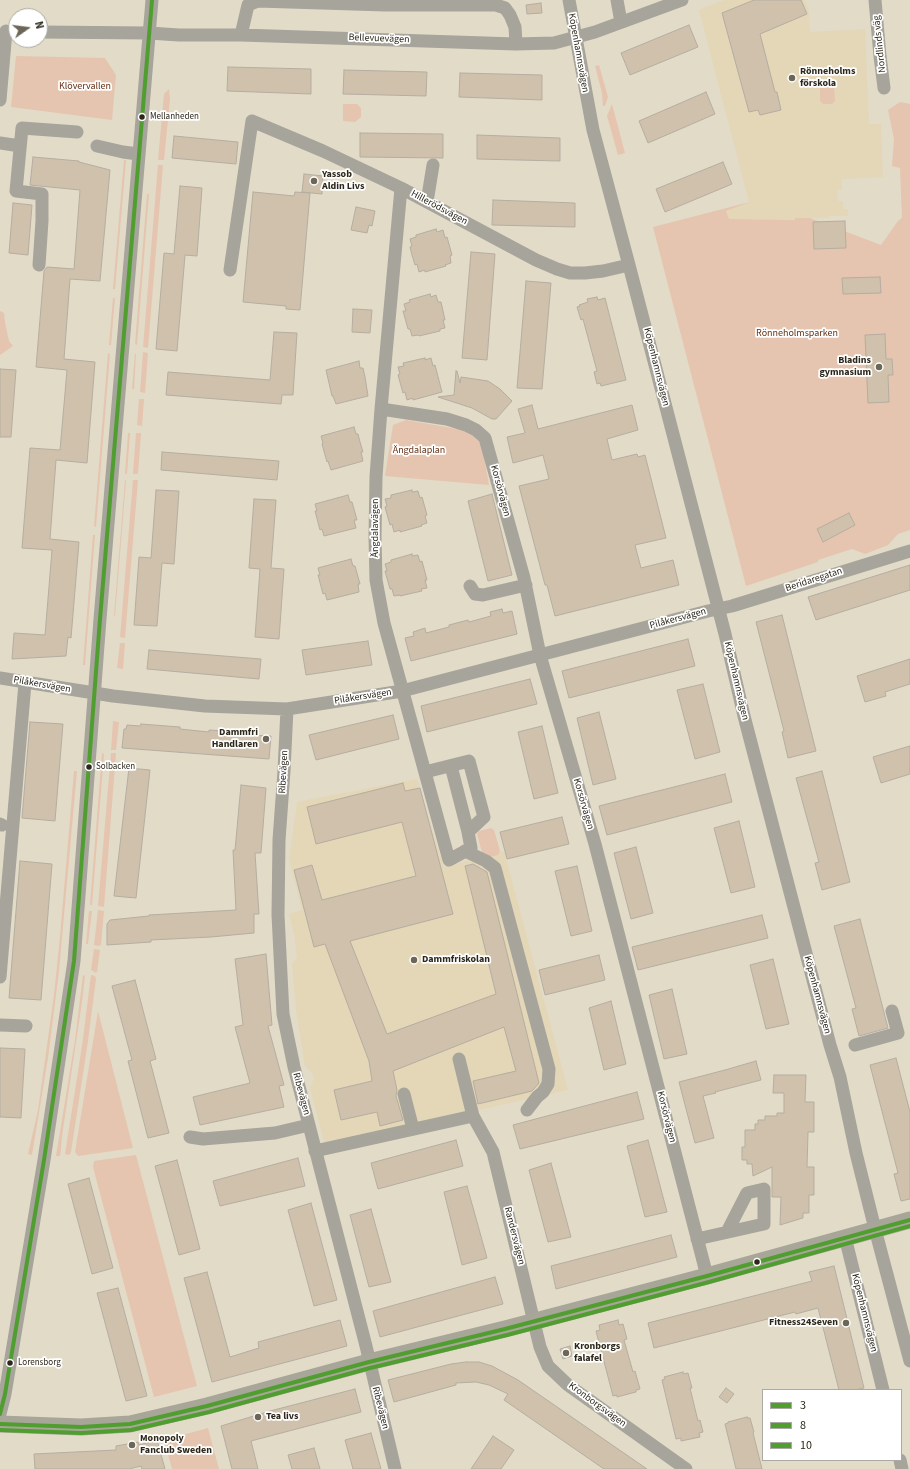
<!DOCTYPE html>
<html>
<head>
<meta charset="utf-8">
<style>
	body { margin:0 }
	#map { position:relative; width:910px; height:1469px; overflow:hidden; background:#e2dbc8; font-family:"Source Sans 3",sans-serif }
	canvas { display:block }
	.legend { position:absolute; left:762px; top:1389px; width:140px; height:72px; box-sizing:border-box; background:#fff; border:1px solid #aba9a3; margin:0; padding:5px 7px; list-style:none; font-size:12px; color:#2c271a }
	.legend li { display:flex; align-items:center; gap:8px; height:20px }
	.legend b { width:20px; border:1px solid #aba9a3 }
	.north { position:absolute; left:8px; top:8px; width:40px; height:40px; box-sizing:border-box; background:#fff; border:1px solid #aba9a3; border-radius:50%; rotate:76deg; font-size:11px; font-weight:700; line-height:16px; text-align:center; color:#2c271a }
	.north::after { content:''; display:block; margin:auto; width:14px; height:18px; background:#6c6657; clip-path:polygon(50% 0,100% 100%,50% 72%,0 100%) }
</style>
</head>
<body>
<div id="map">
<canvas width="910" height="1469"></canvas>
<ul class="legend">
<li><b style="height:5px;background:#509e2f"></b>3</li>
<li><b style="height:5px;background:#509e2f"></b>8</li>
<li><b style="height:5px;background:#509e2f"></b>10</li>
</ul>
<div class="north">N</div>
</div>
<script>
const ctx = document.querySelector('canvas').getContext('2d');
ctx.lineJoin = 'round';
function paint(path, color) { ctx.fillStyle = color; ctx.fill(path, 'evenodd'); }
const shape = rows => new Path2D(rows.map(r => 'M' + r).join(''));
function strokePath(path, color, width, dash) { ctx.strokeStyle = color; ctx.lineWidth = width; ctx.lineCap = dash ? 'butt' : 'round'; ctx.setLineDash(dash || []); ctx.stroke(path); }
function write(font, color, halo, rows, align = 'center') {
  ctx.font = font + ' "Source Sans 3",sans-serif'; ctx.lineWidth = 3.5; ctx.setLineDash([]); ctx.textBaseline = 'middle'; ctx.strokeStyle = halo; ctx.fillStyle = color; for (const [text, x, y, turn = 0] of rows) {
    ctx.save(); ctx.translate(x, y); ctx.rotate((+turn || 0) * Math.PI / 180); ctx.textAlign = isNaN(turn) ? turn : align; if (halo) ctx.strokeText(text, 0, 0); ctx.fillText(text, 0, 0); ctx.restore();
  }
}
const built = shape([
	[724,0,805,0,809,11,810,32,865,29,869,124,881,124,883,177,842,179,842,190,837,190,838,201,843,201,843,209,848,209,848,216,829,216,829,218,795,218,795,220,729,219,726,211,749,202,699,10],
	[417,779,444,867,504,851,568,1090,337,1142,324,1142,310,1088,314,1078,312,1073,305,1066,296,1010,292,964,297,957,294,934,289,914,302,910,289,859,297,802]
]);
const green = shape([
	[16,56,105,58,116,75,112,120,11,107],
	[599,65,608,97,605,106,603,106,602,93,595,66],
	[823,83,831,83,834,86,835,101,832,104,823,104,820,101,820,86],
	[169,89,170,99,164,160,158,160,164,94],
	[900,102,910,104,910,530,898,534,888,545,865,554,852,549,818,560,818,562,746,586,653,227,750,202,726,211,729,219,795,220,795,218,810,218,881,245,898,221,902,218,900,168,892,166,894,139,888,110],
	[343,104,357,104,361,108,361,117,355,122,343,121],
	[612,104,625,153,618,155,607,116],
	[124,160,126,160,115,289,113,289],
	[158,165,163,165,148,348,143,347],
	[147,194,149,194,137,345,135,344],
	[113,298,115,298,111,345,109,345],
	[0,311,4,313,5,323,9,341,13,346,0,355],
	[143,352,148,353,145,393,140,392],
	[108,353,110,354,96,527,94,526],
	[135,354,136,354,134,389,132,389],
	[139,399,144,399,142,426,137,425],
	[406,420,469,431,482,445,489,485,385,476,393,425],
	[128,433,130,433,127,474,125,474],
	[136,433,141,433,138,474,133,474],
	[125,480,126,480,115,616,114,616],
	[133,480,138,480,125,638,120,637],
	[93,535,95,535,85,665,83,665],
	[120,643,125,643,123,669,117,668],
	[113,721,119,722,116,750,111,750],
	[102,753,104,754,92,905,90,905],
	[111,753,116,753,104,907,98,906],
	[74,771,77,771,59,971,48,1058,32,1155,28,1154,38,1110,54,995,60,937],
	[491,828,494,830,500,851,498,855,486,858,483,856,477,834,479,831],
	[98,910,104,911,101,945,98,946,94,945],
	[89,911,92,911,88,944,86,944],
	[94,949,100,950,97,972,96,973,91,970],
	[83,975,85,976,82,1002,62,1136,61,1149,60,1156,56,1156,75,1040],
	[91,975,95,976,96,979,88,1041,71,1152,69,1155,65,1154,82,1046],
	[98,1011,133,1148,78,1156,75,1152],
	[136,1155,197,1386,154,1397,93,1167,94,1161],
	[208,1428,219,1469,172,1469,164,1440]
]);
const building = shape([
	[754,0,801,0,807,14,760,34,775,92,777,92,781,110,760,115,758,110,749,112,722,13,754,0],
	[541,3,542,13,527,14,526,5,541,3],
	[689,25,698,47,630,75,621,53,689,25],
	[228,67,311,69,311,94,227,91,228,67],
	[344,70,427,72,426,96,343,94,344,70],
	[460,73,542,75,542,100,459,97,460,73],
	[706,92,715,114,648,143,639,121,706,92],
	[360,133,443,134,443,158,360,157,360,133],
	[477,135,560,138,560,161,477,159,477,135],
	[174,136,238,142,236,164,172,158,174,136],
	[33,157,79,161,79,162,110,170,100,281,70,279,64,359,95,362,87,463,56,460,50,539,79,542,71,638,68,637,66,656,12,659,14,633,45,635,52,550,22,548,30,448,60,450,67,370,36,367,44,271,47,267,74,269,80,190,30,185,33,157],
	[723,162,732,184,665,212,656,189,723,162],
	[304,174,323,176,322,194,302,192,304,174],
	[180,186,202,188,197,256,185,255,177,351,156,349,164,253,174,254,180,186],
	[253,192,294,196,295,192,310,193,300,310,286,309,286,306,243,302,253,192],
	[493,200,575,203,575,227,492,225,493,200],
	[13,203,32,205,28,255,9,253,13,203],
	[356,207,375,211,372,226,369,225,367,233,351,230,356,207],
	[845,221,846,248,814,249,813,222,845,221],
	[436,229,437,232,443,230,445,238,447,237,452,255,450,256,451,263,445,265,446,266,425,272,425,270,419,272,417,264,415,265,412,255,410,247,412,246,410,239,416,237,416,235,436,229],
	[471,252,495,254,487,360,462,358,471,252],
	[880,277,881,293,843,294,842,278,880,277],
	[526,281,551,283,542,389,517,388,526,281],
	[430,294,431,297,436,295,438,302,441,302,445,320,443,320,445,328,440,329,440,331,419,336,418,335,412,336,410,329,408,329,403,311,406,311,404,304,410,302,409,300,430,294],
	[597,297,598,300,605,298,626,380,601,386,600,383,597,384,594,372,597,371,583,319,581,320,577,307,580,306,579,305,588,302,587,299,597,297],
	[353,309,372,310,370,333,352,332,353,309],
	[274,332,297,333,293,395,282,395,281,404,166,395,168,372,270,380,274,332],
	[885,334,886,359,892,359,893,375,888,375,889,402,868,403,865,335,885,334],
	[425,358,425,360,431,358,433,366,435,365,442,392,413,400,413,398,407,400,405,392,403,393,398,375,400,374,398,367,404,366,403,363,425,358],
	[359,361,360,368,363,368,365,377,368,396,336,404,333,396,332,396,326,370,359,361],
	[0,369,16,370,11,437,0,437,0,369],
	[456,371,457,371,460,383,461,377,488,381,500,389,512,401,496,419,492,419,472,408,438,397,454,395,456,371],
	[532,405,538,429,632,405,638,430,607,439,612,460,637,454,638,457,645,455,666,538,635,545,641,568,673,560,679,585,555,616,547,585,545,585,519,486,549,479,543,455,513,463,507,437,525,433,518,409,532,405],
	[354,427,356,434,358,434,360,442,363,452,361,452,363,461,331,470,328,461,327,462,322,444,323,443,321,436,354,427],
	[162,452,279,461,277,480,161,470,162,452],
	[156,490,179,491,174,564,162,563,157,626,134,625,139,557,151,558,156,490],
	[412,490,412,492,418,491,420,498,422,497,427,515,425,516,427,523,421,525,422,526,400,532,400,530,394,532,392,524,390,525,385,507,387,506,385,499,391,498,391,495,412,490],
	[492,494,512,575,488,581,468,501,492,494],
	[348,495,350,502,352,502,357,520,354,520,356,528,324,536,322,529,320,530,315,511,317,511,315,504,348,495],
	[254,499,276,500,271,568,284,569,279,639,255,637,260,569,249,568,254,499],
	[849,513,855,525,823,542,817,529,849,513],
	[412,554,412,556,418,555,420,562,422,561,427,580,425,580,427,588,421,589,422,591,400,596,400,595,394,596,392,589,390,589,385,571,387,571,385,564,391,562,391,560,412,554],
	[351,559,353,566,355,566,360,584,358,584,359,592,327,600,325,593,323,594,318,575,320,575,318,568,351,559],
	[910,565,910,590,816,620,808,597,910,565],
	[502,609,503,613,512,611,517,634,411,661,405,638,414,636,413,632,425,628,426,633,449,627,449,625,468,620,469,622,491,616,490,612,502,609],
	[782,615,816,751,788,758,782,732,784,731,756,622,782,615],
	[688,639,695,666,569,698,562,671,688,639],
	[368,641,372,665,306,675,302,650,368,641],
	[149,650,261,659,259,679,147,669,149,650],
	[910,659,910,684,885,692,886,696,865,702,857,676,910,659],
	[530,679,537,704,427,732,421,706,530,679],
	[703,684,720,752,695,759,677,690,703,684],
	[599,712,616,779,593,785,577,718,599,712],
	[393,715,399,739,316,760,309,735,393,715],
	[30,722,63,724,55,821,22,818,30,722],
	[141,724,180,727,180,729,209,732,209,730,251,733,251,735,271,736,269,759,122,748,124,729,126,729,127,725,140,726,141,724],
	[542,726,558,793,534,799,518,732,542,726],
	[910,746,910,774,881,783,873,757,910,746],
	[129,768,150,770,136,898,114,896,129,768],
	[822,771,850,882,822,890,815,863,819,862,796,778,822,771],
	[725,774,732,802,607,835,599,806,725,774],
	[403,783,405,791,420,788,453,914,350,941,387,1034,496,994,465,866,473,864,487,872,539,1083,532,1091,478,1104,473,1081,516,1071,504,1027,393,1071,397,1090,396,1096,403,1120,380,1126,377,1112,341,1120,334,1090,372,1081,369,1061,325,944,314,947,294,870,312,865,322,900,416,876,402,822,316,844,307,807,403,783],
	[241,785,266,788,261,853,255,853,259,914,254,914,254,933,211,937,151,940,151,942,107,945,107,924,110,920,149,916,149,915,236,910,233,850,235,850,241,785],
	[562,817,569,844,507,859,500,832,562,817],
	[739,821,755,887,731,893,714,828,739,821],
	[636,847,653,913,631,919,614,853,636,847],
	[20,861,52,864,41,1000,9,998,20,861],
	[577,866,592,931,571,936,555,871,577,866],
	[762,915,768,938,638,970,632,947,762,915],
	[860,919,888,1028,859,1036,852,1009,856,1008,834,926,860,919],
	[266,954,272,1025,268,1026,284,1085,279,1086,284,1107,200,1125,193,1097,250,1083,235,1027,243,1025,235,959,266,954],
	[599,955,605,980,545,995,539,970,599,955],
	[773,959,789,1024,766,1029,750,965,773,959],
	[135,980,156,1059,150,1061,169,1133,148,1138,128,1061,132,1060,112,986,135,980],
	[672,989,687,1054,664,1059,649,995,672,989],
	[611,1001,626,1064,604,1070,589,1008,611,1001],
	[0,1048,25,1049,21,1118,0,1117,0,1048],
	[896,1058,910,1112,910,1199,901,1201,894,1174,898,1173,870,1065,896,1058],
	[756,1061,761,1080,715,1092,716,1093,703,1096,714,1138,695,1143,679,1082,725,1070,756,1061],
	[774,1075,806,1075,805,1102,814,1102,814,1132,808,1132,807,1167,814,1167,814,1195,809,1195,809,1213,803,1213,803,1218,780,1225,781,1197,772,1197,772,1167,753,1176,752,1164,747,1164,747,1160,742,1160,742,1147,745,1147,745,1130,755,1130,755,1124,758,1124,758,1120,765,1120,765,1116,777,1116,777,1113,784,1113,784,1093,773,1093,774,1075],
	[637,1092,644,1119,520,1149,513,1125,637,1092],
	[456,1140,463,1166,378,1189,371,1163,456,1140],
	[648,1140,667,1212,645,1217,627,1146,648,1140],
	[298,1158,305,1186,220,1206,213,1181,298,1158],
	[177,1160,200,1249,179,1255,155,1166,177,1160],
	[551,1163,571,1237,548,1242,529,1170,551,1163],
	[89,1178,113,1268,92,1274,68,1184,89,1178],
	[467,1186,487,1258,462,1265,444,1192,467,1186],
	[311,1203,337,1300,314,1306,288,1210,311,1203],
	[371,1209,391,1282,369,1287,350,1215,371,1209],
	[671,1235,677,1257,556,1289,551,1266,671,1235],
	[834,1266,864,1388,855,1390,839,1390,818,1308,796,1314,795,1312,654,1348,648,1323,812,1281,809,1272,834,1266],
	[207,1272,230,1357,259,1348,258,1342,340,1320,347,1346,212,1382,184,1278,207,1272],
	[495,1277,503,1304,380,1337,373,1311,495,1277],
	[118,1288,147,1396,126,1401,97,1293,118,1288],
	[618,1320,619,1325,623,1324,627,1339,624,1340,633,1372,635,1371,640,1389,636,1390,636,1392,617,1397,617,1395,613,1396,596,1331,600,1330,599,1325,618,1320],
	[570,1346,572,1356,563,1359,560,1349,570,1346],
	[466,1362,479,1362,492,1366,518,1380,647,1469,604,1469,504,1400,508,1394,489,1385,476,1382,456,1383,456,1385,394,1402,388,1380,451,1364,466,1362],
	[683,1372,683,1374,688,1373,692,1388,690,1388,698,1421,700,1420,703,1432,699,1433,700,1437,681,1441,681,1438,676,1439,662,1380,665,1379,664,1377,683,1372],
	[726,1388,734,1394,727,1403,719,1397,726,1388],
	[355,1389,361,1412,251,1441,258,1469,232,1469,221,1426,270,1411,355,1389],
	[747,1417,747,1418,750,1418,754,1432,753,1433,762,1469,736,1469,725,1424,728,1423,728,1422,747,1417],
	[371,1433,381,1469,353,1469,345,1440,371,1433],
	[493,1436,514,1450,501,1469,471,1469,493,1436],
	[157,1440,165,1469,142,1469,141,1466,129,1469,35,1469,34,1454,116,1450,116,1446,138,1442,139,1445,157,1440],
	[314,1448,320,1469,292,1469,288,1455,314,1448]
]);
const minor = shape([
	[569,0,593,130,629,265,725,634,744,716,830,1045,840,1077,856,1153,875,1229,910,1361],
	[617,0,621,22],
	[875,0,880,56,884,88],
	[40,32,149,33,179,35,241,35,516,44,554,43,595,32,682,0],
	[241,35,248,5,258,1,385,5,496,5,505,8,510,15,515,27,516,44],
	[0,100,6,31],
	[0,143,20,146],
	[97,146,123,152,138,154],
	[401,188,381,409,376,477,375,537,376,580,384,623,449,860,471,848,468,832],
	[427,202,433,165],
	[39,265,42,221,42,194,16,191,22,128,77,132],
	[230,270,252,121,323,151,401,188,536,260,557,269,570,273,585,273,603,271,629,265],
	[381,409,447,419,466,425,476,430,485,438,524,578,540,655,595,844,707,1276],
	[470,586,475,594,483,595,526,585],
	[0,678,113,696,205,706,287,709,402,691,708,611,732,606,910,551],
	[287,709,284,771,279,840,278,915,283,1014,294,1067,366,1346,395,1469],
	[425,772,469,761,484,817,468,832,451,766],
	[0,824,2,825],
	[465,851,486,861,495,868,549,1069,548,1084,543,1092,537,1097,527,1110],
	[0,977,25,683],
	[0,1025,26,1026],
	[855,1045,898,1033,892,1011],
	[459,1059,473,1116,493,1152,540,1347,548,1366,568,1385,686,1469],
	[404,1094,413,1129],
	[190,1137,203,1139,275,1133,309,1125],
	[315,1151,473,1116],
	[845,1237,883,1390],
	[697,1239,764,1224,764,1189,747,1193,727,1232],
	[0,1414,5,1394,44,1160,74,961,100,619,152,0],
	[900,1460,902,1469]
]);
const major = shape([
	[0,1424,81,1427,130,1424,207,1406,369,1362,505,1329,707,1276,910,1220]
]);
const bus1 = shape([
	[0,1414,5,1394,44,1160,74,961,100,619,152,0]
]);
const bus2 = shape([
	[0,1424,81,1427,130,1424,207,1406,369,1362,505,1329,707,1276,910,1220]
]);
const bus3 = shape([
	[0,1430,81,1433,131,1430,209,1412,370,1368,507,1335,709,1282,910,1226]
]);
const markers = [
	[792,78,4,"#6c6657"],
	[142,117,3.5,"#2c271a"],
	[314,181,4,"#6c6657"],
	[879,367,4,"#6c6657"],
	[266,739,4,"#6c6657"],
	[89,767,3.5,"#2c271a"],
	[414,960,4,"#6c6657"],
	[757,1262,3.5,"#2c271a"],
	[846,1323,4,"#6c6657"],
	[566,1353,4,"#6c6657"],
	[10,1363,3.5,"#2c271a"],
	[258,1417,4,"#6c6657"],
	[132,1445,4,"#6c6657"]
];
const busNames = [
	["Mellanheden",150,117],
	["Solbacken",96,767],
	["Lorensborg",18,1363]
];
const streetNames = [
	["Bellevuevägen",379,39,2],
	["Nordlinds väg",880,44,-96],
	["Köpenhamnsvägen",578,53,80],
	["Hillerödsvägen",439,208,28],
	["Köpenhamnsvägen",656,367,76],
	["Korsörvägen",500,491,75],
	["Ängdalavägen",376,528,-90],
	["Beridaregatan",814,580,-18],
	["Pilåkersvägen",678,619,-15],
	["Köpenhamnsvägen",736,681,77],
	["Pilåkersvägen",42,685,10],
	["Pilåkersvägen",363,697,-9],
	["Ribevägen",284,772,-87],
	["Korsörvägen",583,804,74],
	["Köpenhamnsvägen",817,995,75],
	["Ribevägen",301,1094,75],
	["Korsörvägen",666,1117,76],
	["Randersvägen",514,1236,76],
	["Köpenhamnsvägen",864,1313,76],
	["Kronborgsvägen",597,1405,36],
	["Ribevägen",380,1408,76]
];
const poiNames = [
	["Rönneholms",800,72],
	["förskola",800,84],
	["Yassob",322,175],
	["Aldin Livs",322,187],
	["Bladins",871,361,"right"],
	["gymnasium",871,373,"right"],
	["Dammfri",258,733,"right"],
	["Handlaren",258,745,"right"],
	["Dammfriskolan",422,960],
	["Fitness24Seven",838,1323,"right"],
	["Kronborgs",574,1347],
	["falafel",574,1359],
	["Tea livs",266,1417],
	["Monopoly",140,1439],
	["Fanclub Sweden",140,1451]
];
const parkNames = [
	["Klövervallen",85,87],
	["Rönneholmsparken",797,334],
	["Ängdalaplan",419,451]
];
paint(built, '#e3d7b8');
paint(green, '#e5c5af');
paint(building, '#d0c1ac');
strokePath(building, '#b5ada0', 1);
strokePath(minor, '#a6a49b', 13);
strokePath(major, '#a8a599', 17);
strokePath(bus1, '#509e2f', 4);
strokePath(bus2, '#509e2f', 4);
strokePath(bus3, '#509e2f', 4);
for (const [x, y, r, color] of markers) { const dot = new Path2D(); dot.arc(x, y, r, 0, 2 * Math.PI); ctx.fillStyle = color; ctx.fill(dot); strokePath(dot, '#fff', 1.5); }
write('9px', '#2c271a', '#fff', busNames, 'left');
write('10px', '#2c271a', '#fff', streetNames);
write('bold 10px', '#2c271a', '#fff', poiNames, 'left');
write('10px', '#643014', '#fff', parkNames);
</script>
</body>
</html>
